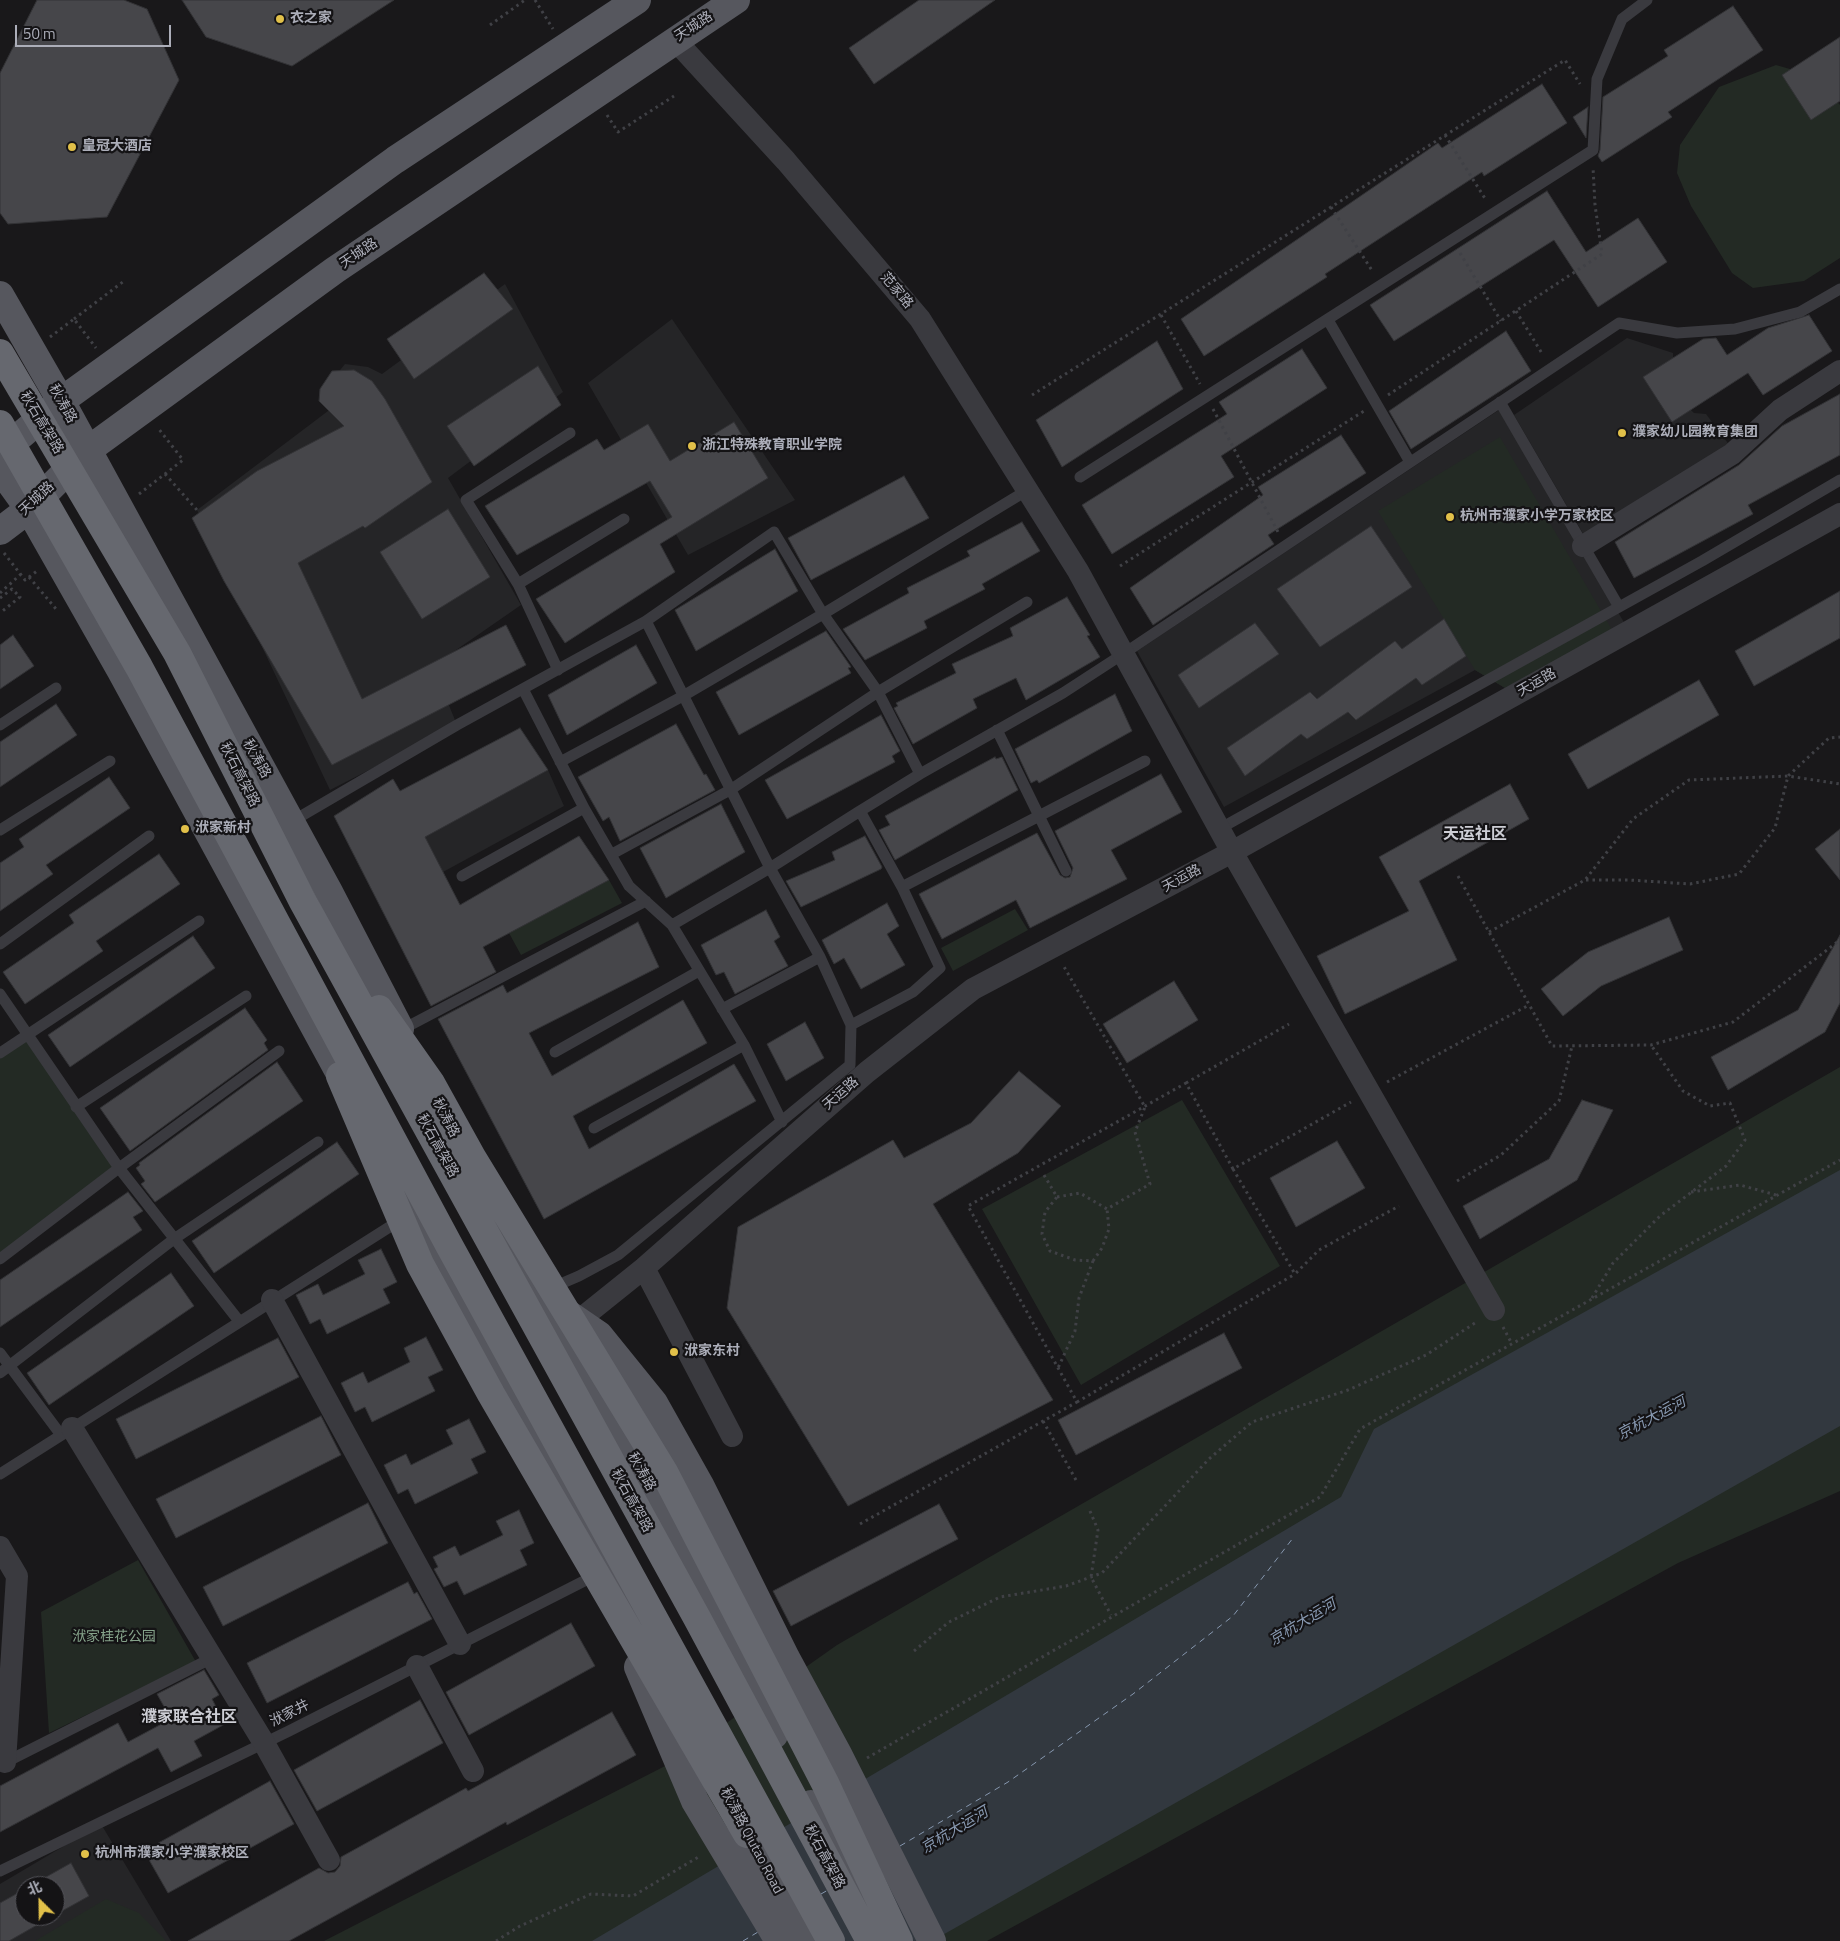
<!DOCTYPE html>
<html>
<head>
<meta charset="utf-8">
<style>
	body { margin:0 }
	#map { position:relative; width:1840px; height:1941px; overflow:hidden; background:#19181a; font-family:"Titillium Web","Noto Sans SC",sans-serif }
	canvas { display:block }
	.north { position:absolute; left:15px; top:1876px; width:50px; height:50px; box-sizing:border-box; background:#141315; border:1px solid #515157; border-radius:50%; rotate:337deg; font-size:14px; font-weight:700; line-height:20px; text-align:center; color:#acaeb9 }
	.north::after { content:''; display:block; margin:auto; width:18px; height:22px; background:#e1c049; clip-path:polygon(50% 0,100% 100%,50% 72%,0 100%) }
	.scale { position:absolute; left:15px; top:25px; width:156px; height:22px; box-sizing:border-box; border:2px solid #acaeb9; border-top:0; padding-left:6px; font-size:15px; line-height:18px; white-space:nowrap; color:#acaeb9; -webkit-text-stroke:4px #141315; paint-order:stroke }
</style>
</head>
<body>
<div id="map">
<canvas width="1840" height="1941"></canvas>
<div class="north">北</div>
<div class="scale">50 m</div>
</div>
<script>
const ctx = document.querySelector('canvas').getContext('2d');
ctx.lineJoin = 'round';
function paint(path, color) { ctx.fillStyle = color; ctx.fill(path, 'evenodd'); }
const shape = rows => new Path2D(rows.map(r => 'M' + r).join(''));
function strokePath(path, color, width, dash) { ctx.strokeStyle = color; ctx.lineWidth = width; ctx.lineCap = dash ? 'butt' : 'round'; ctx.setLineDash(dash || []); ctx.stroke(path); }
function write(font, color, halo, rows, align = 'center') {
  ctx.font = font + ' "Titillium Web","Noto Sans SC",sans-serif'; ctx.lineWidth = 4.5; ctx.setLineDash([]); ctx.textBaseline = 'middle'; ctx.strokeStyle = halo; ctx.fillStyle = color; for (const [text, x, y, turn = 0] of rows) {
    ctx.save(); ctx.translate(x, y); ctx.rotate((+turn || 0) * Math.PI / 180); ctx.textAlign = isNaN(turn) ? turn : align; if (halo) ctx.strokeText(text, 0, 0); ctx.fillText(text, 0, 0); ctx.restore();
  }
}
const built = shape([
	[505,284,563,392,448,478,521,605,433,666,457,725,330,790,197,510,328,411,327,386,345,364,368,367,382,374],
	[672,319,795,500,688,555,588,383],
	[1627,338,1673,353,1673,371,1682,401,1694,413,1706,414,1733,450,1585,537,1514,415],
	[1499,410,1625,624,1505,688,1475,670,1224,807,1137,651],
	[548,770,564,806,443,872,425,837],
	[101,1824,171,1941,0,1941,0,1884],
	[25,1886,55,1886,55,1916,25,1916]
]);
const green = shape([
	[1776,65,1814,76,1840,105,1840,258,1804,281,1753,288,1732,273,1691,206,1677,173,1680,145,1719,87],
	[1500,437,1612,630,1505,688,1475,670,1378,511],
	[609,880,622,903,521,955,509,933],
	[1015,909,1028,930,953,971,941,948],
	[26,1034,119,1168,0,1259,0,1053],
	[1840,1067,1840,1491,1678,1563,987,1941,324,1941,667,1765,837,1645],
	[1182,1100,1280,1266,1081,1385,982,1209],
	[138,1560,196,1662,49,1733,41,1612],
	[106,1899,139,1913,166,1941,35,1941]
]);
const water = shape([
	[1840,1170,1840,1426,932,1941,592,1941,1341,1497,1374,1429]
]);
const ferry = shape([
	[900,1846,1008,1782,1133,1694,1233,1616,1293,1538],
	[821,1894,828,1890],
	[743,1941,758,1932]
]);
const building = shape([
	[37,0,124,0,147,9,179,80,107,217,8,224,0,213,0,73,37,0],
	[182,0,394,0,292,66,206,37,182,0],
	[919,0,995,0,874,84,849,48,919,0],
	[1733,6,1763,50,1668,112,1672,117,1602,162,1598,156,1600,150,1603,97,1668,56,1664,50,1733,6],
	[1840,37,1840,101,1811,120,1782,75,1840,37],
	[1542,84,1567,123,1484,176,1482,172,1325,274,1327,277,1204,356,1181,319,1438,143,1442,148,1542,84],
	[1588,107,1586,138,1573,117,1588,107],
	[1547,191,1586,252,1638,218,1667,262,1598,307,1554,240,1394,341,1370,305,1547,191],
	[484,273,513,309,414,379,387,339,484,273],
	[1809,315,1832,351,1763,395,1748,373,1672,422,1643,377,1703,339,1716,338,1727,355,1768,328,1809,315],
	[1506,331,1531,371,1411,449,1389,411,1506,331],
	[1157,341,1183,389,1062,467,1036,420,1157,341],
	[1302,349,1327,388,1221,456,1234,477,1112,554,1082,505,1227,414,1219,402,1302,349],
	[538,366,561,405,474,466,447,426,538,366],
	[354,370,372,381,385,399,432,482,365,528,363,526,298,563,362,699,506,625,526,665,332,765,224,581,192,518,257,471,344,426,319,401,320,389,332,371,354,370],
	[1840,394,1840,455,1748,505,1753,514,1634,578,1615,542,1739,465,1782,426,1840,394],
	[734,422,768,478,660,544,675,572,565,643,536,599,672,517,650,481,517,555,485,506,597,439,604,450,648,424,670,461,734,422],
	[1341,435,1366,473,1268,535,1274,544,1153,625,1130,588,1263,495,1258,487,1341,435],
	[904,476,929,518,811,580,788,538,904,476],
	[448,509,490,577,422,619,380,552,448,509],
	[1022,522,1040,551,982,584,985,589,924,621,927,628,865,660,843,629,909,593,907,588,970,556,967,551,1022,522],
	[1371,526,1412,587,1320,647,1277,589,1371,526],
	[775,549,798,591,696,651,675,610,775,549],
	[1840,591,1840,638,1754,686,1735,651,1840,591],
	[1067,597,1090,635,1087,636,1100,657,1026,700,1016,678,973,699,977,708,913,744,894,708,898,706,896,703,956,673,952,664,1013,636,1010,628,1067,597],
	[1444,619,1466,656,1422,685,1416,678,1356,720,1348,712,1307,739,1301,734,1245,776,1227,748,1310,692,1317,699,1395,641,1402,649,1444,619],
	[1255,623,1279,654,1199,708,1178,675,1255,623],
	[826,631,851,667,848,668,851,673,739,735,716,692,826,631],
	[13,635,34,666,0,689,0,645,13,635],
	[636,645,657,683,567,735,548,695,636,645],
	[1699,680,1719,715,1588,789,1568,754,1699,680],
	[1115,694,1132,731,1039,783,1037,780,1031,783,1015,749,1115,694],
	[56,704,77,735,0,787,0,742,56,704],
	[881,715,900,751,892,756,895,762,787,819,765,780,881,715],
	[676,724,704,775,706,774,715,790,620,841,609,817,603,821,578,777,676,724],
	[520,728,548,770,425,837,460,905,579,836,609,880,483,947,496,972,431,1006,334,816,393,779,400,791,520,728],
	[995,757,996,759,1002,757,1018,790,895,860,879,830,890,825,885,816,995,757],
	[1161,774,1182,812,1111,850,1127,879,1030,928,1016,900,942,939,919,894,1037,833,1060,875,1065,878,1070,877,1073,868,1055,831,1161,774],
	[109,777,130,808,46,865,53,874,0,911,0,863,24,847,19,839,109,777],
	[1510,784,1529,819,1419,881,1457,960,1345,1014,1317,956,1409,911,1379,857,1510,784],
	[721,804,745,852,666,898,640,848,721,804],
	[1840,829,1840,880,1815,849,1840,829],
	[865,836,882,867,881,869,801,907,786,881,835,860,832,852,865,836],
	[159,854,180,884,96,941,103,951,25,1004,3,972,74,923,69,915,159,854],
	[887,903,899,926,887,934,905,965,861,989,844,958,834,964,822,940,887,903],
	[766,910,780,937,774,941,788,966,735,994,724,972,716,975,701,945,766,910],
	[1669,917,1683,950,1601,986,1563,1016,1541,989,1588,952,1669,917],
	[638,922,659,967,529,1033,552,1076,683,1000,707,1043,573,1116,589,1149,734,1064,756,1101,544,1219,438,1019,503,985,507,993,638,922],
	[1840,935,1840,1003,1825,1032,1728,1090,1711,1057,1798,1010,1840,935],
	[193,936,215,968,70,1067,48,1035,193,936],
	[1174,981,1198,1020,1127,1063,1103,1024,1174,981],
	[245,1008,267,1040,264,1043,268,1050,130,1151,100,1108,245,1008],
	[805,1022,824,1058,786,1081,767,1044,805,1022],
	[277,1062,303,1101,155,1202,141,1184,145,1181,136,1168,140,1165,139,1163,277,1062],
	[1019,1071,1061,1106,1018,1153,933,1204,1053,1400,848,1506,727,1308,738,1227,893,1140,904,1158,971,1123,1019,1071],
	[1582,1100,1613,1110,1577,1180,1480,1239,1463,1206,1549,1159,1582,1100],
	[1337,1141,1365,1188,1296,1227,1270,1178,1337,1141],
	[337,1142,359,1174,214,1273,192,1241,337,1142],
	[128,1192,143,1211,133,1217,142,1230,0,1327,0,1280,128,1192],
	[381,1249,397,1282,383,1289,390,1303,327,1334,320,1319,310,1324,296,1295,318,1284,323,1295,365,1274,358,1260,381,1249],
	[171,1273,194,1306,49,1405,27,1373,171,1273],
	[1224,1333,1242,1368,1076,1455,1058,1420,1224,1333],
	[426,1337,443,1370,428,1377,435,1391,372,1422,365,1407,355,1412,341,1383,363,1372,368,1383,410,1362,404,1348,426,1337],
	[278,1338,299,1377,136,1459,116,1419,278,1338],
	[321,1416,341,1455,176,1538,156,1499,321,1416],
	[469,1419,486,1452,471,1459,478,1473,415,1504,408,1489,398,1494,384,1465,406,1454,411,1465,453,1444,446,1430,469,1419],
	[368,1503,388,1543,223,1626,203,1587,368,1503],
	[939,1504,958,1539,791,1626,773,1591,939,1504],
	[519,1510,534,1543,520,1550,527,1565,464,1595,457,1581,444,1587,434,1569,438,1567,433,1557,455,1546,460,1556,503,1535,496,1521,519,1510],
	[408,1582,414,1594,417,1592,432,1619,267,1703,247,1663,408,1582],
	[571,1623,595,1666,469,1735,446,1692,571,1623],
	[204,1670,219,1695,212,1699,225,1724,194,1741,202,1756,171,1772,158,1748,0,1832,0,1786,118,1723,128,1742,171,1719,157,1694,204,1670],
	[420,1700,443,1743,317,1811,294,1770,420,1700],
	[612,1712,636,1755,507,1825,506,1822,289,1941,188,1941,319,1868,328,1873,335,1872,340,1866,341,1857,466,1788,468,1791,612,1712],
	[270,1781,294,1824,168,1893,144,1851,270,1781],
	[71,1863,89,1896,55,1915,55,1886,30,1886,71,1863],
	[25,1889,25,1916,53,1916,9,1941,0,1941,0,1903,25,1889]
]);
const path = shape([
	[535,0,553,29],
	[490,25,525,0],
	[607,115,618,132,674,96],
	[1445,135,1486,200],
	[1331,207,1373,272],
	[1460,253,1501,321],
	[1516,311,1543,355],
	[1161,315,1200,384],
	[74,319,124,281],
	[50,337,74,319,96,348],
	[1032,395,1565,60,1580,84],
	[1388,395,1602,254,1595,205,1593,167],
	[1213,409,1278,532],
	[165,474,197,510],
	[139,494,183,460,158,428],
	[4,553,25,580,37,571],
	[1120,566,1364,411],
	[29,577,56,609],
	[0,593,21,574],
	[0,598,12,589,20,597,0,613],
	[1458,876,1552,1046,1651,1045,1733,1022,1840,940],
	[1586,880,1629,880,1690,884,1739,874,1775,828,1788,776,1829,738,1840,737],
	[1489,932,1585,880,1633,819,1689,780,1788,776,1840,784],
	[1387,1082,1529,1005],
	[1186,1083,1289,1024],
	[1233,1169,1295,1274,1319,1250,1399,1206],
	[1044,1175,1057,1197,1045,1212,1042,1234,1050,1251,1075,1260,1093,1261,1079,1298,1075,1331,1058,1368],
	[1457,1181,1501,1155,1559,1101,1572,1046],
	[1691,1192,1740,1185,1776,1195],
	[1057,1197,1080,1193,1107,1209,1150,1184,1135,1132,1145,1107,1063,965],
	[1093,1261,1102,1248,1109,1229,1107,1209],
	[1592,1298,1613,1263,1660,1216,1726,1166,1745,1140,1730,1103,1710,1106,1683,1091,1651,1045],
	[1503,1327,1512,1344],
	[1077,1402,1295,1274],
	[1043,1421,1076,1480],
	[1090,1511,1098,1530,1091,1577,1111,1615],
	[860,1524,1077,1402,968,1206,1186,1083,1233,1169,1351,1102],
	[914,1651,949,1622,1000,1597,1066,1586,1102,1573,1209,1459,1252,1422,1348,1390,1426,1355,1478,1321],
	[867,1758,1320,1497,1360,1429,1840,1160],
	[496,1941,520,1926,591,1894,633,1896,700,1856]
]);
const lane = shape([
	[1328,320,1410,462],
	[1500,402,1619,607],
	[1080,477,1593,150,1597,79,1622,19,1647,0],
	[1026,491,823,614,878,692,1027,602],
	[518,584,466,500,570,433],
	[558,670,518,584,624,519],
	[523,689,584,808,629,886,672,925],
	[0,725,56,688],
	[997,730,1066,871],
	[920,774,1063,693,1123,654,1619,323,1677,333,1735,329,1800,312,1840,289],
	[291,822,457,725,646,621,774,532,823,614,683,696,560,762],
	[1219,829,1702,561,1840,480],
	[0,830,110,761],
	[612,854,730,790,878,692,920,774,860,811],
	[462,876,584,808],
	[902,887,1145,761],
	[0,944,149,836],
	[0,994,119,1168,239,1321],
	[722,1009,820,957],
	[401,1030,646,901],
	[555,1052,699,971],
	[0,1053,199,921],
	[76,1107,246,996],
	[782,1122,744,1045,672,925,770,868,860,811,902,887,940,968,913,992,851,1025],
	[594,1128,744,1045],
	[0,1259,119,1168,279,1051],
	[551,1288,579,1276,618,1255,850,1065,851,1025,820,957,770,868,646,621],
	[0,1353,61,1435],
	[0,1373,174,1239,318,1142],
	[0,1474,402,1219],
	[4,1763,212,1658],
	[0,1871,289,1731,590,1578]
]);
const street = shape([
	[675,40,786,161,920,319,1078,571,1232,852,1494,1310],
	[1583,546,1732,454,1780,410,1840,371],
	[644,1268,732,1436],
	[272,1300,460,1644],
	[578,1321,644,1268,867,1072,973,989,1232,852,1840,514],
	[72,1428,264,1743,329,1860],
	[0,1547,17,1576,5,1762],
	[417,1666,473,1771]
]);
const primary = shape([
	[0,295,61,401,329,892,400,1029],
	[0,453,61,401,395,160,637,0],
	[0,469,29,509,121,671,352,1096],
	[0,531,29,509,88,450,335,270,736,0],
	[389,1164,494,1363,601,1550,639,1625],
	[500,1225,530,1283,652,1491,774,1735],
	[564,1311,599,1335,654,1403,700,1485,786,1658,839,1756,932,1941],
	[638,1667,695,1801,779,1941],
	[811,1804,877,1919],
	[735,1812,805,1941]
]);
const highway = shape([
	[0,353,177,653,302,900,697,1618,870,1941],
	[0,424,139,667,449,1245,831,1941],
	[379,1009,431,1083,472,1157,664,1472,825,1783,899,1941],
	[340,1076,420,1264,491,1394,747,1834]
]);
const markers = [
	[280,19,5,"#e1c049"],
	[72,147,5,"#e1c049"],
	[1622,433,5,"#e1c049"],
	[692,446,5,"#e1c049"],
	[1450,517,5,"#e1c049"],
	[185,829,5,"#e1c049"],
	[674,1352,5,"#e1c049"],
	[85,1854,5,"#e1c049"]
];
const poiNames = [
	["衣之家",290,19],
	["皇冠大酒店",82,147],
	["濮家幼儿园教育集团",1632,433],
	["浙江特殊教育职业学院",702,446],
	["杭州市濮家小学万家校区",1460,517],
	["洑家新村",195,829],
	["洑家东村",684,1352],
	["杭州市濮家小学濮家校区",95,1854]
];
const streetNames = [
	["天城路",694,27,-33],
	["天城路",359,254,-34],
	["范家路",896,291,50],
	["秋涛路",62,404,61],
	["秋石高架路",41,423,59],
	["天城路",37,499,-43],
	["天运路",1537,683,-29],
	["秋涛路",256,759,61],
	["秋石高架路",239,775,63],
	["天运路",1182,879,-28],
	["天运路",841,1094,-41],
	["秋涛路",445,1118,63],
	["秋石高架路",437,1146,61],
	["秋涛路",641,1472,60],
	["秋石高架路",631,1501,61],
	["洑家井",290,1714,-27],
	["秋涛路 Qiutao Road",751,1841,62],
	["秋石高架路",824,1857,62]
];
const parkNames = [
	["洑家桂花公园",114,1638]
];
const waterNames = [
	["京杭大运河",1652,1419,-28],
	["京杭大运河",1303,1623,-31],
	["京杭大运河",955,1831,-31]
];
const quarterNames = [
	["天运社区",1475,835],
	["濮家联合社区",189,1718]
];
paint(built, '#252527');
paint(green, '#232a24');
paint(water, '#32383f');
strokePath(ferry, '#8798b0', 1, [6, 5]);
paint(building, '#46464a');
strokePath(building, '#333336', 1);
strokePath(path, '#404146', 3, [2.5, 4]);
strokePath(lane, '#3a3a3f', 11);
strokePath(street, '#3a3a3f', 22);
strokePath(primary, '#56575e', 28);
strokePath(highway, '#66686f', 28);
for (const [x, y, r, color] of markers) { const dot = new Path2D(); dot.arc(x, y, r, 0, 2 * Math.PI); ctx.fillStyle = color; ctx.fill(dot); strokePath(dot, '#141315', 2); }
write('bold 14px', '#acaeb9', '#141315', poiNames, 'left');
write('14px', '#acaeb9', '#141315', streetNames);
write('14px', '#85a28a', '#141315', parkNames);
write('italic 15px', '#8798b0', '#141315', waterNames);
write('bold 16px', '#cdced5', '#141315', quarterNames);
</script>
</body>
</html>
